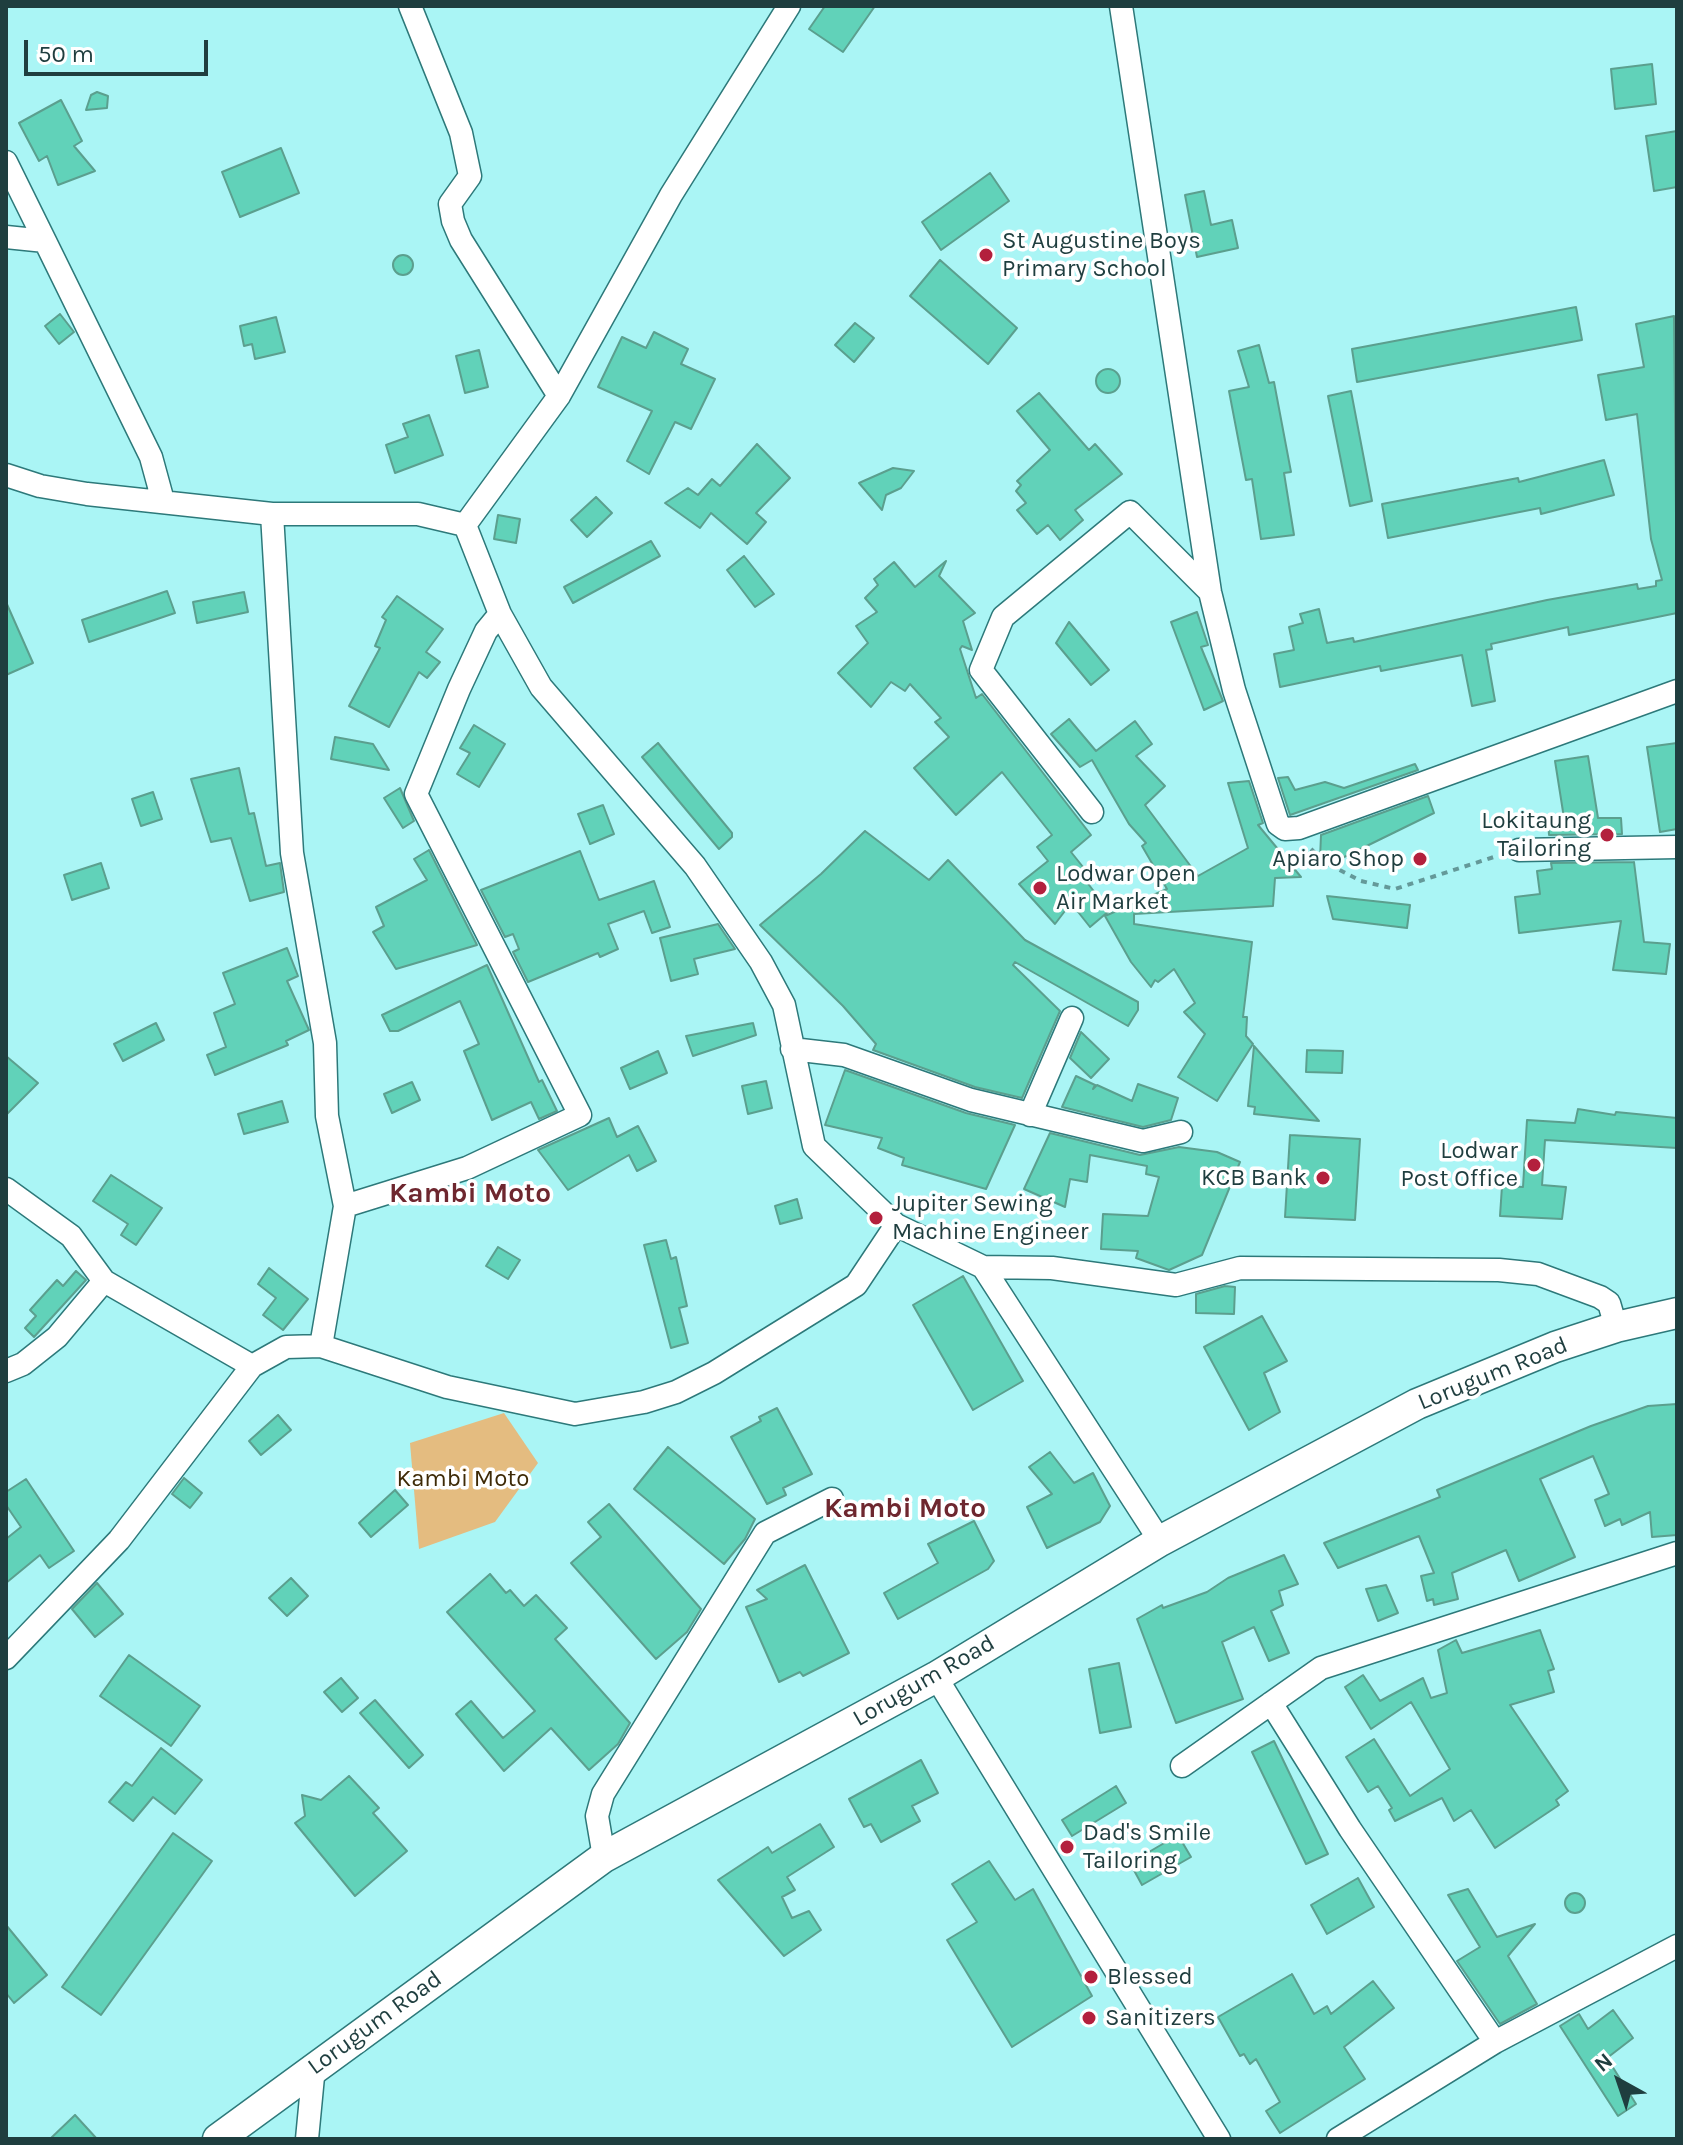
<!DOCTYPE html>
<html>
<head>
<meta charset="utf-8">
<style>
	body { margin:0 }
	#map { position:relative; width:1683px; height:2145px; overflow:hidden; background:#aaf5f5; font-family:Karla,sans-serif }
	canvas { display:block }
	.frame { position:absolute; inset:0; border:8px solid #1f3e3f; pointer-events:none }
	.north { position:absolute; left:1579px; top:2041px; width:80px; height:80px; -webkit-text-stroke:6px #fff; paint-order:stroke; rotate:320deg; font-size:22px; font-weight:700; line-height:32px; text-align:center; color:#1f3e3f }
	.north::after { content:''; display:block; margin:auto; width:28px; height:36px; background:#1f3e3f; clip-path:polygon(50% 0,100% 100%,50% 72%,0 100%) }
	.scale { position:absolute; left:24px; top:40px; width:184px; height:36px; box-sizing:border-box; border:4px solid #1f3e3f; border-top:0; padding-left:10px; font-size:24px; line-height:28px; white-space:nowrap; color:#1f3e3f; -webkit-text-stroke:6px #fff; paint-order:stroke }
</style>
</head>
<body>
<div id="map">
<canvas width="1683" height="2145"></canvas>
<div class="frame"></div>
<div class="north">N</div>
<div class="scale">50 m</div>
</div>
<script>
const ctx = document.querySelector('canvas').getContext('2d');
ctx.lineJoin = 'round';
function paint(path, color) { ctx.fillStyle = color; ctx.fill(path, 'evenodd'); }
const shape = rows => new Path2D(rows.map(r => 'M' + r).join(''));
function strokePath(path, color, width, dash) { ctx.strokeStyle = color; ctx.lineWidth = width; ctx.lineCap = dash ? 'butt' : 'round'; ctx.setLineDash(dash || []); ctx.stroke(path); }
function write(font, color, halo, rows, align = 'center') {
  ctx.font = font + ' Karla,sans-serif'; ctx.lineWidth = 7; ctx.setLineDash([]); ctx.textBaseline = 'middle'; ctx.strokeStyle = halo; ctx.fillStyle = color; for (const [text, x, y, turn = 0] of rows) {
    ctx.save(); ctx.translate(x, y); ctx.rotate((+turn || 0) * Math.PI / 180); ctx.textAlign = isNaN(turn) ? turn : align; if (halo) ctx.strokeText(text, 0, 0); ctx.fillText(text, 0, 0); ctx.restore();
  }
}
const green = shape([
	[504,1413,538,1463,495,1522,419,1549,410,1443]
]);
const building = shape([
	[825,6,875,6,843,52,809,29,825,6],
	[1652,64,1656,104,1615,109,1611,69,1652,64],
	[97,92,108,96,107,108,86,110,91,95,97,92],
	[61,100,82,141,74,146,95,171,58,185,47,156,39,161,19,123,61,100],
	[1677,131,1677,187,1654,191,1646,136,1677,131],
	[281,148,299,193,240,217,222,172,281,148],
	[990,173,1009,201,941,250,922,222,990,173],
	[1204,191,1211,225,1232,220,1238,248,1197,257,1185,195,1204,191],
	'393 265a10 10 0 1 1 20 0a10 10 0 1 1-20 0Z',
	[940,260,1017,328,988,364,910,296,940,260],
	[1576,307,1582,340,1357,382,1352,349,1576,307],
	[60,314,74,332,59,344,45,326,60,314],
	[1674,316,1677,613,1569,635,1568,627,1491,644,1492,649,1486,650,1495,701,1472,706,1462,655,1381,671,1380,666,1280,687,1274,654,1294,650,1289,627,1303,623,1300,614,1319,609,1327,643,1353,638,1354,642,1547,600,1637,584,1638,589,1656,586,1656,581,1662,580,1651,539,1637,414,1606,420,1598,375,1644,367,1636,324,1674,316],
	[276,317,285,352,255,359,252,344,244,346,240,326,276,317],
	[855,323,874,338,854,362,835,345,855,323],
	[654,332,688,349,681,364,715,379,691,429,675,422,649,474,627,461,652,411,598,387,622,337,646,348,654,332],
	[1259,345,1269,383,1274,382,1291,472,1284,473,1294,535,1261,539,1252,479,1246,480,1229,391,1249,387,1238,351,1259,345],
	[479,350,488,387,465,393,456,356,479,350],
	'1096 381a12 12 0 1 1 24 0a12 12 0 1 1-24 0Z',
	[1351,391,1372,501,1350,506,1328,396,1351,391],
	[1039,393,1089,450,1095,444,1122,474,1075,510,1083,520,1060,540,1048,525,1037,534,1017,510,1026,503,1016,491,1021,485,1017,481,1050,450,1017,411,1039,393],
	[429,415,443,455,395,473,386,445,408,437,403,424,429,415],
	[757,444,790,478,756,513,766,522,747,544,711,513,700,528,665,503,688,488,698,495,712,479,720,486,757,444],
	[1604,460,1614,495,1541,514,1540,508,1388,538,1382,504,1518,478,1519,482,1604,460],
	[893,468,914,471,901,488,886,495,882,510,859,483,893,468],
	[596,497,612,513,587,537,571,520,596,497],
	[498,515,520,519,516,543,494,539,498,515],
	[651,541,660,556,573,603,564,587,651,541],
	[744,556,774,594,755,607,727,570,744,556],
	[946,561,939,576,975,613,963,621,972,650,962,646,960,649,976,698,982,694,1091,835,1071,852,1091,877,1086,881,1109,911,1090,927,1071,903,1055,924,1019,884,1048,861,1037,847,1052,835,1002,772,956,815,914,768,949,737,935,722,941,718,910,684,905,691,891,682,871,707,838,673,868,643,856,626,877,612,865,598,878,585,874,579,894,562,915,587,946,561],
	[167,591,175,613,89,642,82,620,167,591],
	[244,592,248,612,197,623,193,602,244,592],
	[397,596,443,629,426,652,440,662,427,678,419,672,389,727,349,706,380,648,375,646,386,620,382,617,397,596],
	[6,602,33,663,6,675,6,602],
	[1197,612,1208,645,1201,647,1223,701,1204,710,1171,622,1197,612],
	[1069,622,1109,670,1091,685,1056,643,1069,622],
	[1069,719,1096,751,1135,721,1152,744,1136,756,1165,786,1145,805,1198,876,1248,848,1228,783,1249,781,1263,823,1258,825,1301,877,1275,878,1273,906,1134,914,1134,924,1252,942,1243,1017,1247,1017,1246,1036,1253,1044,1217,1101,1178,1077,1205,1034,1184,1012,1195,1003,1174,969,1158,982,1155,980,1151,987,1131,962,1105,916,1167,889,1142,846,1146,843,1129,824,1092,760,1080,767,1051,734,1069,719],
	[474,725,505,744,479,787,457,774,470,753,460,748,474,725],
	[335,737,373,744,389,770,331,759,335,737],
	[658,743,732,833,732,837,719,849,642,757,658,743],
	[1677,743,1677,829,1660,832,1647,747,1677,743],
	[1588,756,1598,818,1621,818,1622,834,1549,835,1548,820,1564,818,1555,761,1588,756],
	[1415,764,1418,770,1293,814,1290,815,1278,778,1288,777,1295,790,1325,782,1344,788,1415,764],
	[239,768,249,814,254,813,266,866,280,863,284,892,250,901,231,838,211,842,191,779,239,768],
	[400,788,414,821,403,828,384,798,400,788],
	[153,792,162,819,141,826,132,799,153,792],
	[1428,796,1434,813,1338,860,1320,859,1321,835,1428,796],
	[603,805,614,834,590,844,578,814,603,805],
	[865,831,929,880,948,860,1025,940,1138,1002,1138,1010,1128,1026,1015,962,1013,965,1060,1011,1022,1098,975,1087,873,1050,876,1044,843,1006,760,925,821,874,865,831],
	[429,850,477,945,396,969,373,932,384,926,376,907,427,880,414,859,429,850],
	[580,851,599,900,654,881,670,927,652,933,644,911,608,924,618,949,600,957,598,953,528,982,513,952,519,949,513,934,505,937,481,890,580,851],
	[1634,862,1644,942,1670,944,1666,974,1613,970,1621,921,1519,933,1515,897,1540,894,1537,871,1552,869,1551,863,1634,862],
	[101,863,109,888,72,900,64,875,101,863],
	[1327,896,1410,905,1407,928,1333,919,1327,896],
	[718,924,735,949,694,959,698,974,671,981,660,938,718,924],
	[287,948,298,976,287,981,309,1030,286,1041,288,1045,215,1075,207,1055,226,1047,214,1013,235,1004,223,973,287,948],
	[487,965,539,1082,542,1080,557,1111,539,1119,531,1102,492,1120,464,1051,479,1044,460,1001,398,1031,390,1031,382,1015,487,965],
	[156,1023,164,1040,123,1061,114,1044,156,1023],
	[753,1023,756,1035,693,1056,686,1036,753,1023],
	[1081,1032,1109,1059,1091,1078,1070,1058,1081,1032],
	[1254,1046,1319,1121,1254,1114,1255,1107,1248,1106,1254,1046],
	[1307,1050,1343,1051,1342,1073,1306,1072,1307,1050],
	[658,1051,667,1073,630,1089,621,1068,658,1051],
	[6,1056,38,1083,6,1115,6,1056],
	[845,1070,966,1113,1015,1125,986,1189,902,1165,904,1158,878,1148,882,1138,825,1125,845,1070],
	[1076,1076,1095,1085,1093,1089,1097,1085,1132,1101,1138,1084,1178,1098,1171,1120,1143,1127,1062,1107,1076,1076],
	[766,1081,772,1108,748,1114,742,1086,766,1081],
	[412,1082,420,1100,392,1113,384,1094,412,1082],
	[282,1101,288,1122,244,1134,238,1114,282,1101],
	[1578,1109,1615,1115,1616,1112,1677,1118,1677,1148,1545,1140,1542,1185,1566,1187,1562,1219,1500,1216,1502,1186,1523,1187,1527,1120,1575,1123,1578,1109],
	[609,1118,617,1137,638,1126,656,1161,637,1171,629,1155,568,1190,538,1150,609,1118],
	[1050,1133,1140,1155,1179,1147,1217,1152,1240,1162,1202,1255,1169,1270,1136,1258,1138,1251,1101,1249,1103,1214,1148,1216,1159,1177,1146,1174,1147,1166,1090,1155,1087,1182,1070,1179,1065,1207,1024,1189,1050,1133],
	[1290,1135,1360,1139,1355,1220,1285,1217,1290,1135],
	[111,1175,162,1208,136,1245,121,1235,128,1224,93,1201,111,1175],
	[797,1199,802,1218,780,1224,775,1206,797,1199],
	[666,1240,671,1259,676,1257,687,1306,679,1308,688,1343,671,1348,644,1245,666,1240],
	[498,1247,520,1260,508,1279,486,1266,498,1247],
	[269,1268,308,1299,283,1330,263,1315,276,1298,258,1284,269,1268],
	[76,1271,86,1280,34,1337,25,1328,36,1316,30,1310,57,1280,63,1286,76,1271],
	[963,1276,1023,1381,973,1410,913,1305,963,1276],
	[1225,1286,1235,1287,1234,1314,1196,1313,1196,1294,1225,1286],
	[1262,1316,1287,1361,1264,1373,1280,1412,1249,1430,1204,1347,1262,1316],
	[1677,1404,1677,1535,1652,1537,1650,1512,1622,1525,1620,1519,1605,1526,1595,1500,1609,1494,1593,1456,1540,1479,1575,1557,1519,1581,1506,1550,1452,1573,1458,1599,1434,1605,1433,1599,1427,1601,1421,1576,1434,1573,1419,1536,1338,1568,1324,1543,1440,1497,1437,1490,1591,1426,1648,1406,1677,1404],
	[777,1408,812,1474,783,1488,786,1495,767,1504,731,1437,761,1421,759,1417,777,1408],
	[278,1415,291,1430,261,1455,249,1441,278,1415],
	[668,1447,755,1519,745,1539,724,1564,634,1489,668,1447],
	[1050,1452,1074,1483,1093,1473,1110,1506,1100,1522,1047,1548,1027,1507,1052,1494,1029,1467,1050,1452],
	[184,1478,202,1493,190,1508,172,1494,184,1478],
	[26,1479,74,1551,49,1568,40,1555,6,1583,6,1539,21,1527,6,1505,6,1492,26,1479],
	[395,1490,408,1505,371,1537,359,1523,395,1490],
	[609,1504,701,1609,687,1632,656,1659,571,1563,601,1537,588,1522,609,1504],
	[974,1521,994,1561,988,1569,898,1619,884,1593,938,1563,928,1544,974,1521],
	[1284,1555,1298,1584,1279,1591,1283,1605,1271,1611,1289,1653,1269,1661,1254,1627,1222,1642,1243,1699,1176,1723,1137,1619,1162,1605,1163,1608,1207,1592,1228,1578,1284,1555],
	[805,1565,849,1653,803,1676,800,1672,779,1682,746,1607,767,1599,757,1590,805,1565],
	[490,1574,506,1593,510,1590,524,1606,536,1595,567,1628,555,1639,630,1723,618,1744,589,1770,551,1728,504,1771,456,1714,471,1701,503,1738,535,1711,447,1612,490,1574],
	[291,1578,308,1596,287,1616,269,1598,291,1578],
	[97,1583,123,1614,95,1637,72,1609,97,1583],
	[1386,1585,1398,1613,1378,1621,1366,1589,1386,1585],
	[1540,1630,1554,1669,1548,1671,1554,1692,1510,1705,1568,1791,1556,1800,1559,1805,1495,1848,1471,1810,1454,1821,1442,1798,1395,1821,1389,1810,1392,1808,1378,1786,1368,1792,1346,1757,1374,1739,1410,1796,1450,1769,1411,1702,1371,1729,1345,1687,1363,1675,1380,1701,1423,1678,1431,1698,1447,1693,1438,1650,1456,1640,1462,1653,1540,1630],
	[129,1655,200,1706,171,1746,100,1696,129,1655],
	[1119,1663,1131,1727,1100,1733,1089,1669,1119,1663],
	[341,1678,358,1698,342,1712,324,1692,341,1678],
	[375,1700,423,1755,409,1768,360,1713,375,1700],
	[1274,1741,1328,1854,1306,1864,1252,1752,1274,1741],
	[161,1748,202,1780,175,1814,153,1797,133,1821,109,1802,126,1782,132,1786,161,1748],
	[921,1760,938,1793,912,1806,920,1821,881,1842,871,1824,864,1827,849,1799,921,1760],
	[349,1776,379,1808,373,1813,407,1851,355,1896,295,1823,305,1816,302,1795,321,1800,349,1776],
	[1116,1786,1126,1803,1072,1836,1062,1820,1116,1786],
	[820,1824,834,1847,787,1877,795,1890,782,1897,792,1918,809,1911,821,1930,784,1956,718,1880,768,1847,772,1853,820,1824],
	[173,1833,212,1861,101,2015,62,1987,173,1833],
	[1178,1835,1191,1857,1142,1885,1130,1863,1178,1835],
	[989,1861,1015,1900,1033,1889,1092,1996,1012,2047,947,1940,977,1922,952,1884,989,1861],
	[1358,1878,1374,1907,1327,1934,1311,1905,1358,1878],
	[1468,1889,1497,1937,1535,1924,1508,1956,1537,2004,1500,2024,1457,1961,1480,1947,1448,1895,1468,1889],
	'1565 1903a10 10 0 1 1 20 0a10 10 0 1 1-20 0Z',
	[6,1925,47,1975,14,2003,6,1993,6,1925],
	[1292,1974,1314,2014,1327,2006,1331,2014,1373,1981,1394,2008,1344,2047,1365,2079,1280,2133,1266,2111,1280,2102,1256,2059,1250,2064,1244,2054,1240,2056,1218,2017,1292,1974],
	[1613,2010,1633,2038,1607,2058,1636,2104,1618,2116,1560,2026,1579,2014,1588,2029,1613,2010],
	[75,2115,97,2139,50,2139,75,2115]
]);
const path = shape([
	[1311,849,1324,862,1361,881,1395,889,1497,856]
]);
const street = shape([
	[410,6,461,133,470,176,450,204,453,221,461,240,559,396],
	[1121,6,1210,592,1234,690,1278,824,1285,829,1299,828,1677,691],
	[6,162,45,241],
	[6,237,45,241,151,457,163,501],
	[6,475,40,486,87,494,272,514,418,514,465,525,500,614,541,687,695,866,761,962,784,1005,814,1146,896,1225,983,1267,1052,1268,1176,1285,1240,1268,1499,1270,1538,1274,1600,1297,1609,1303,1616,1327],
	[272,514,292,853,325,1043,327,1116,345,1206,321,1346],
	[465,525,559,396,671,195,789,6],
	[1092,812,981,670,1003,617,1130,512,1210,592],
	[1519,850,1677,847],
	[792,1049,844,1055,971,1100,1143,1141,1181,1132],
	[1030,1115,1072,1018],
	[6,1189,71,1236,104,1281,252,1366,286,1347,321,1346,447,1387,575,1414,644,1402,676,1392,714,1373,856,1285,896,1225],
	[345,1206,467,1168,580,1115,416,794,459,689,486,631,500,614],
	[983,1267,1160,1541],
	[6,1371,23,1364,57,1337,104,1281],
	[6,1658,119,1540,252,1366],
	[936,1677,1219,2139],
	[1271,1703,1350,1829,1495,2042],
	[1182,1766,1321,1668,1677,1553],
	[604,1857,597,1816,603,1794,765,1533,832,1499],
	[307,2139,314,2066],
	[1338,2139,1495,2042,1677,1946]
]);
const secondary = shape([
	[218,2139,604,1857,936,1677,1160,1541,1417,1404,1555,1347,1616,1327,1677,1313]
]);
const markers = [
	[986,255,8,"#b3203d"],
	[1607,835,8,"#b3203d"],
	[1420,859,8,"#b3203d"],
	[1040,888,8,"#b3203d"],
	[1534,1165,8,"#b3203d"],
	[1323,1178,8,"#b3203d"],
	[876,1218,8,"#b3203d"],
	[1067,1847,8,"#b3203d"],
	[1091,1977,8,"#b3203d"],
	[1089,2018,8,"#b3203d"]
];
const poiNames = [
	["St Augustine Boys",1002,241],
	["Primary School",1002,269],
	["Lokitaung",1591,821,"right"],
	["Tailoring",1591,849,"right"],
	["Apiaro Shop",1404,859,"right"],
	["Lodwar Open",1056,874],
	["Air Market",1056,902],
	["Lodwar",1518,1151,"right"],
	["Post Office",1518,1179,"right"],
	["KCB Bank",1307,1178,"right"],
	["Jupiter Sewing",892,1204],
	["Machine Engineer",892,1232],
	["Dad's Smile",1083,1833],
	["Tailoring",1083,1861],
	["Blessed",1107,1977],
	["Sanitizers",1105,2018]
];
const streetNames = [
	["Lorugum Road",1493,1374,-22],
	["Lorugum Road",924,1681,-30],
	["Lorugum Road",375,2023,-36]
];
const parkNames = [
	["Kambi Moto",463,1479]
];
const quarterNames = [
	["Kambi Moto",470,1194],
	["Kambi Moto",905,1509]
];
paint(green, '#e4bc80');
paint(building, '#61d2b9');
strokePath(building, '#5b9f8e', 2);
strokePath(street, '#2d797a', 25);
strokePath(secondary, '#2d797a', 33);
strokePath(path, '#649999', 4, [6, 6]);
strokePath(street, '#fff', 22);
strokePath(secondary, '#fff', 30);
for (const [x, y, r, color] of markers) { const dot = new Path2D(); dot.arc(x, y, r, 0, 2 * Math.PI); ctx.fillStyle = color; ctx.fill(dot); strokePath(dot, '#fff', 3); }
write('24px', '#1f3e3f', '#fff', poiNames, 'left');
write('24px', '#1f3e3f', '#fff', streetNames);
write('24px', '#3e2a07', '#fff', parkNames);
write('bold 28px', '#6e272f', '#fff', quarterNames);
</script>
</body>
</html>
